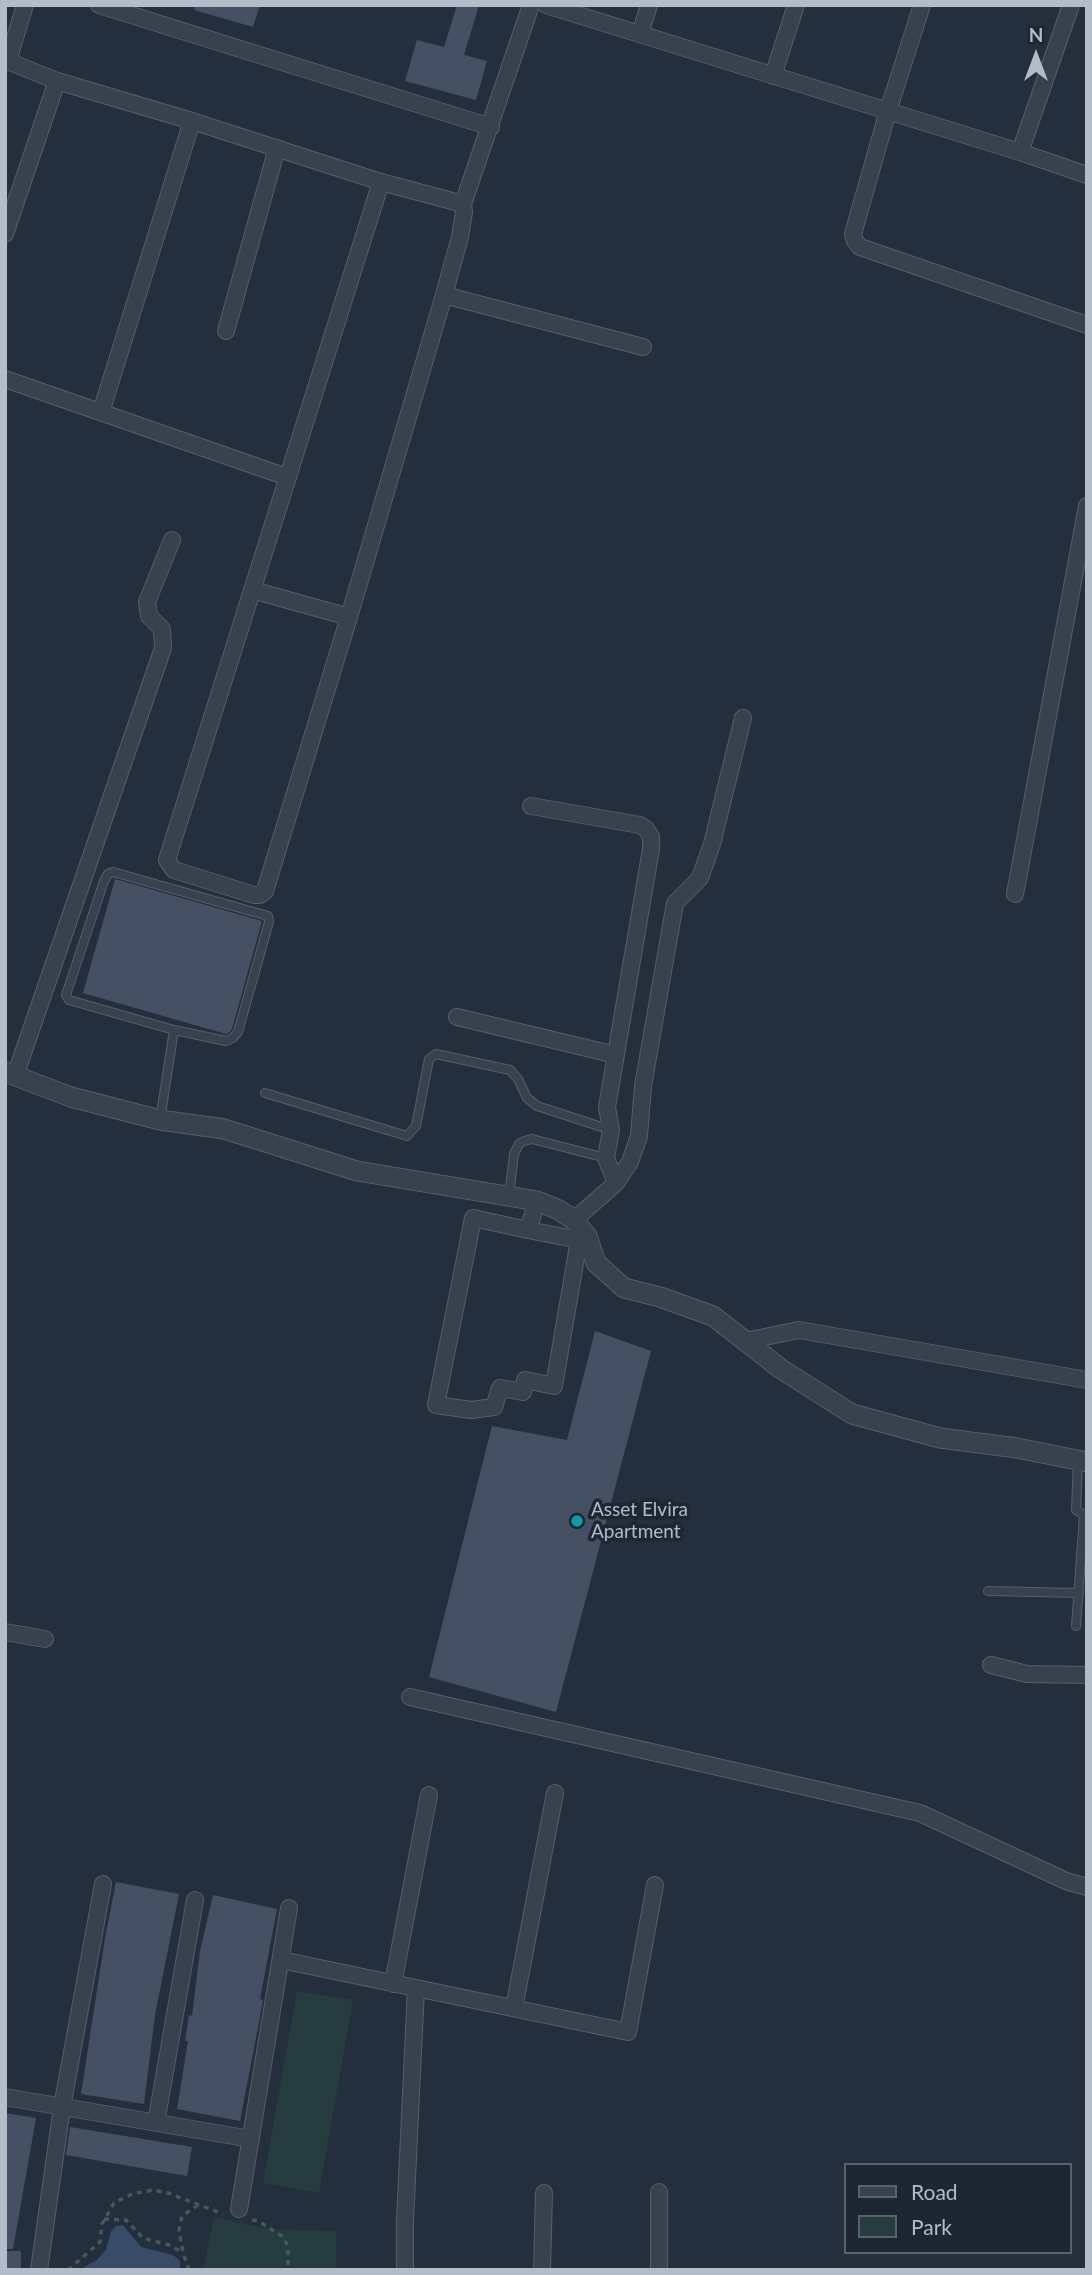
<!DOCTYPE html>
<html>
<head>
<meta charset="utf-8">
<style>
	body { margin:0 }
	#map { position:relative; width:1092px; height:2275px; overflow:hidden; background:#242f3e; font-family:Lato,sans-serif }
	canvas { display:block }
	.frame { position:absolute; inset:0; border:7px solid #b4bcc9; pointer-events:none }
	.legend { position:absolute; left:844px; top:2163px; width:228px; height:91px; box-sizing:border-box; background:#1d2633; border:2px solid #59626f; margin:0; padding:9px 12px; list-style:none; font-size:21px; color:#b4bcc9 }
	.legend li { display:flex; align-items:center; gap:14px; height:35px }
	.legend b { width:35px; border:2px solid #59626f }
	.north { position:absolute; left:1001px; top:21px; width:70px; height:70px; -webkit-text-stroke:5px #1d2633; paint-order:stroke; rotate:0deg; font-size:19px; font-weight:700; line-height:28px; text-align:center; color:#b4bcc9 }
	.north::after { content:''; display:block; margin:auto; width:24px; height:32px; background:#b4bcc9; clip-path:polygon(50% 0,100% 100%,50% 72%,0 100%) }
</style>
</head>
<body>
<div id="map">
<canvas width="1092" height="2275"></canvas>
<div class="frame"></div>
<ul class="legend">
<li><b style="height:9px;background:#38414e"></b>Road</li>
<li><b style="height:19px;background:#263c3f"></b>Park</li>
</ul>
<div class="north">N</div>
</div>
<script>
const ctx = document.querySelector('canvas').getContext('2d');
ctx.lineJoin = 'round';
function paint(path, color) { ctx.fillStyle = color; ctx.fill(path, 'evenodd'); }
const shape = rows => new Path2D(rows.map(r => 'M' + r).join(''));
function strokePath(path, color, width, dash) { ctx.strokeStyle = color; ctx.lineWidth = width; ctx.lineCap = dash ? 'butt' : 'round'; ctx.setLineDash(dash || []); ctx.stroke(path); }
function write(font, color, halo, rows, align = 'center') {
  ctx.font = font + ' Lato,sans-serif'; ctx.lineWidth = 7; ctx.setLineDash([]); ctx.textBaseline = 'middle'; ctx.strokeStyle = halo; ctx.fillStyle = color; for (const [text, x, y, turn = 0] of rows) {
    ctx.save(); ctx.translate(x, y); ctx.rotate((+turn || 0) * Math.PI / 180); ctx.textAlign = isNaN(turn) ? turn : align; if (halo) ctx.strokeText(text, 0, 0); ctx.fillText(text, 0, 0); ctx.restore();
  }
}
const green = shape([
	[297,1991,353,2000,319,2193,263,2183],
	[214,2217,268,2229,336,2231,336,2270,203,2270]
]);
const water = shape([
	[123,2225,141,2247,173,2255,180,2261,180,2270,79,2270,97,2260,106,2250,111,2231,116,2226]
]);
const building = shape([
	[195,5,260,5,253,27,194,10],
	[457,5,479,5,464,55,487,61,476,100,405,81,417,40,444,47],
	[115,879,262,921,232,1029,229,1033,226,1034,83,993],
	[595,1331,651,1351,556,1712,429,1677,492,1426,567,1440],
	[116,1882,179,1894,155,2015,144,2104,81,2094,105,1938],
	[213,1895,277,1909,260,1999,263,2000,259,2022,240,2121,177,2109,188,2041,185,2041,189,2015,192,2016,200,1951],
	[5,2113,36,2118,13,2249,5,2249],
	[70,2127,192,2147,187,2176,66,2155],
	[5,2251,21,2251,21,2270,5,2270]
]);
const path = shape([
	[104,2219,126,2220,143,2238,169,2245,183,2253],
	[252,2220,258,2221,282,2236,288,2246,288,2270],
	[68,2270,100,2242,102,2224,114,2203,132,2194,153,2190,168,2193,223,2214],
	[189,2270,183,2253,179,2230,182,2216,198,2205]
]);
const service = shape([
	[113,872,268,916,269,922,238,1032,233,1038,226,1041,174,1030,69,1000,66,995,104,881,108,874,113,872],
	[265,1093,407,1136,416,1126,429,1059,436,1054,510,1070,518,1079,527,1098,537,1106,611,1130],
	[160,1120,174,1030],
	[509,1196,514,1154,519,1144,524,1141,532,1139,606,1158],
	[988,1591,1079,1593],
	[1076,1626,1084,1515,1076,1510,1078,1461]
]);
const minor = shape([
	[99,5,491,127],
	[546,5,1020,152,1087,175],
	[922,5,888,111,853,234,855,241,860,247,1087,325],
	[640,34,649,5],
	[5,60,57,81,192,121,381,182,463,204,464,212,460,237,444,295,349,617,265,891,260,895,254,895,174,870,167,860,381,182],
	[8,61,25,5],
	[773,76,796,5],
	[1020,152,1071,5],
	[463,204,531,5],
	[5,234,57,81],
	[444,295,643,347],
	[226,331,277,148],
	[5,379,287,477],
	[101,412,192,121],
	[252,590,349,617],
	[531,806,640,825,646,829,651,837,651,849,607,1107,611,1130,606,1158,616,1183],
	[1015,894,1087,506],
	[457,1017,616,1055],
	[15,1076,163,648,162,629,149,616,147,602,172,540],
	[574,1220,616,1183,630,1162,639,1136,643,1086,675,903,700,878,712,844,743,718],
	[528,1230,579,1240,554,1386,525,1380,523,1392,500,1388,494,1407,471,1410,436,1405,473,1218,528,1230,537,1201],
	[745,1341,799,1330,1087,1380],
	[5,1632,45,1639],
	[991,1665,1027,1674,1087,1675],
	[410,1697,920,1813,1066,1881,1087,1887],
	[281,1960,628,2032,655,1885],
	[393,1984,429,1795],
	[514,2008,555,1793],
	[5,2097,251,2139],
	[156,2123,195,1900],
	[659,2192,659,2270],
	[239,2209,289,1908],
	[39,2270,62,2107,103,1884],
	[405,2270,405,2221,416,1988],
	[542,2270,544,2193]
]);
const tertiary = shape([
	[5,1072,71,1097,160,1120,224,1129,357,1171,537,1201,559,1210,574,1220,587,1236,596,1263,624,1288,660,1297,713,1316,781,1369,852,1414,940,1438,1017,1448,1087,1462]
]);
const markers = [
	[577,1521,7,"#0f9aa8"]
];
const poiNames = [
	["Asset Elvira",591,1510],
	["Apartment",591,1532]
];
paint(green, '#263c3f');
paint(water, '#394c67');
paint(building, '#455162');
strokePath(service, '#565f6c', 10);
strokePath(minor, '#565f6c', 18);
strokePath(tertiary, '#565f6c', 21);
strokePath(path, '#44595c', 3.5, [5, 5]);
strokePath(service, '#38414e', 8);
strokePath(minor, '#38414e', 16);
strokePath(tertiary, '#38414e', 19);
for (const [x, y, r, color] of markers) { const dot = new Path2D(); dot.arc(x, y, r, 0, 2 * Math.PI); ctx.fillStyle = color; ctx.fill(dot); strokePath(dot, '#1d2633', 2.5); }
write('19px', '#b4bcc9', '#1d2633', poiNames, 'left');
</script>
</body>
</html>
